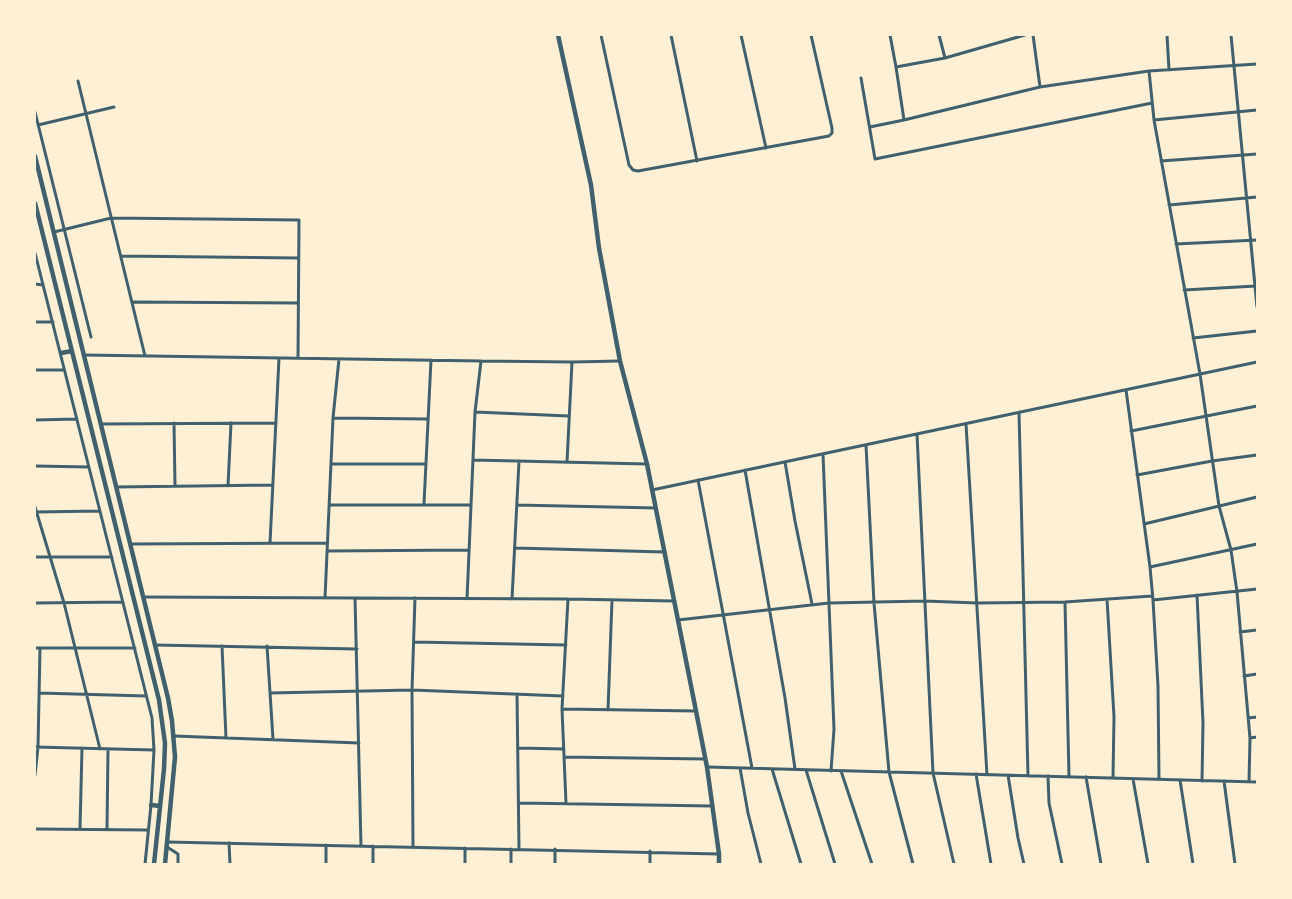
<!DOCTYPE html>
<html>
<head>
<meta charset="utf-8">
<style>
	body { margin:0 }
	#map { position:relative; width:1292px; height:899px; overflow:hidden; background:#fdf0d5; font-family:"Golos Text",sans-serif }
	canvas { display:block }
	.frame { position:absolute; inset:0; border:36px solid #fdf0d5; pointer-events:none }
</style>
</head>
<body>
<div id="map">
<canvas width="1292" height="899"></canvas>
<div class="frame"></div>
</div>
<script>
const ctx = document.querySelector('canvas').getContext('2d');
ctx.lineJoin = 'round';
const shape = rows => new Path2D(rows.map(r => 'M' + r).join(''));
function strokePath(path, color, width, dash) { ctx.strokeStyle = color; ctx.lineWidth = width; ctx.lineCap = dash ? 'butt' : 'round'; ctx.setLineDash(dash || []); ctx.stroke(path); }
const minor = shape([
	[601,35,629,165,633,170,638,171,829,136,832,133,832,128,811,35],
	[671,35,697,161],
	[741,35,766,148],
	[890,35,896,67,904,120],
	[939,35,945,58],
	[1033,35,1040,87],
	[1167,35,1169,70],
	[1231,35,1257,307],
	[896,67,945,58,1025,35],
	[1149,71,1154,120,1200,374,1219,506,1231,550,1237,592,1250,738,1249,782],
	[861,78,875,159,1152,103],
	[78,81,145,356],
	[35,112,91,337],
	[1154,120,1257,110],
	[38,125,114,107],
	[870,127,904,120,1040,87,1149,71,1257,64],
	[1161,161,1257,154],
	[1169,205,1257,197],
	[54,232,111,218,299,220,298,358],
	[1176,244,1257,240],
	[35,253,152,718,154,750,151,805,145,864],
	[121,256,298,258],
	[35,284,43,285],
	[1184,290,1256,286],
	[133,302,298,303],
	[35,322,53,322],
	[1193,338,1257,331],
	[84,355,481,361,572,362,620,361],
	[35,370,64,370],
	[1126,390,1150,567,1153,600,1158,686,1159,779],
	[475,412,569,416],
	[1019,412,1028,776],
	[333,418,428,419],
	[35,420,77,419],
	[174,423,175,486],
	[101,424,276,423],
	[966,424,987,775],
	[1131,431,1257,406],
	[917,434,933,773,954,864],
	[866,445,874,603,889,772,913,864],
	[823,454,834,729,831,771],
	[473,460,647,464],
	[567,462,572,362],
	[785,462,795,521,812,604],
	[331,464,426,464],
	[35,466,89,467],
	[745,470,785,698,795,769],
	[1137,475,1212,461,1257,455],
	[698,480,752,768],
	[228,486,231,423],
	[116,487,273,485],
	[652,490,1257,362],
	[424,504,431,360],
	[329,505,471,505],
	[517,505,656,508],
	[35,507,64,603,100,749],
	[36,512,100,511],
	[1144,524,1257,497],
	[270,543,279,358],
	[130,544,327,543],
	[515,548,665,552],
	[327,551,469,550],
	[35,557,112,557],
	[1150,567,1257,544],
	[1197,595,1203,723,1202,781],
	[143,597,568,599,674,601],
	[325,598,333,418,339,359],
	[355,598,361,846],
	[467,599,475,412,481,361],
	[512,599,519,461],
	[1107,599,1114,717,1113,778],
	[1153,600,1257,589],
	[1065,602,1069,777],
	[35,603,123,602],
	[678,620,829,603,925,601,977,603,1065,602,1152,596],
	[1240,632,1257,630],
	[414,642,566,645],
	[155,645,357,649],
	[222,646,226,738],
	[267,646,273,739],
	[35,648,135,648],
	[1244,676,1257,674],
	[39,693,146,696],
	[270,693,412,690,563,696],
	[517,694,519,849],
	[562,709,696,711],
	[608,710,612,600],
	[1248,718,1257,717],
	[174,736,359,743],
	[1250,738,1257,737],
	[35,747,154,750],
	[518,748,564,749],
	[564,757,705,759],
	[707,767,1257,782],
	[740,768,748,813,761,864],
	[772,769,801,864],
	[806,770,835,864],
	[841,771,872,864],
	[976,774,991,864],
	[35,775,38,747,40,648],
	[1008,775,1018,838,1024,864],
	[1048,776,1049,803,1062,864],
	[1086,777,1101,864],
	[1133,779,1148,864],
	[1180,780,1193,864],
	[1224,781,1235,864],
	[519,803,712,806],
	[566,803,562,709,568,599],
	[35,829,148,830],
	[80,829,82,748],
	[107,829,108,749],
	[167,842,719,854],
	[229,843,230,864],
	[373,846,373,864],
	[167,847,178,854,178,864],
	[413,847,412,690,415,598],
	[465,848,465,864],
	[555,849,555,864],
	[650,851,650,864],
	[326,864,326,845],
	[511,864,511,849]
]);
const tertiary = shape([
	[558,35,591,185,599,248,620,361,647,464,696,711,707,767,719,854,719,864],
	[35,156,168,698,172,721,175,757,165,864],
	[35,203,159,700,165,743,164,769,154,864],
	[61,353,72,351],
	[151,805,160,806]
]);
strokePath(minor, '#3f606c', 3);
strokePath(tertiary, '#3f606c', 4.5);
</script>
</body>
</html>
